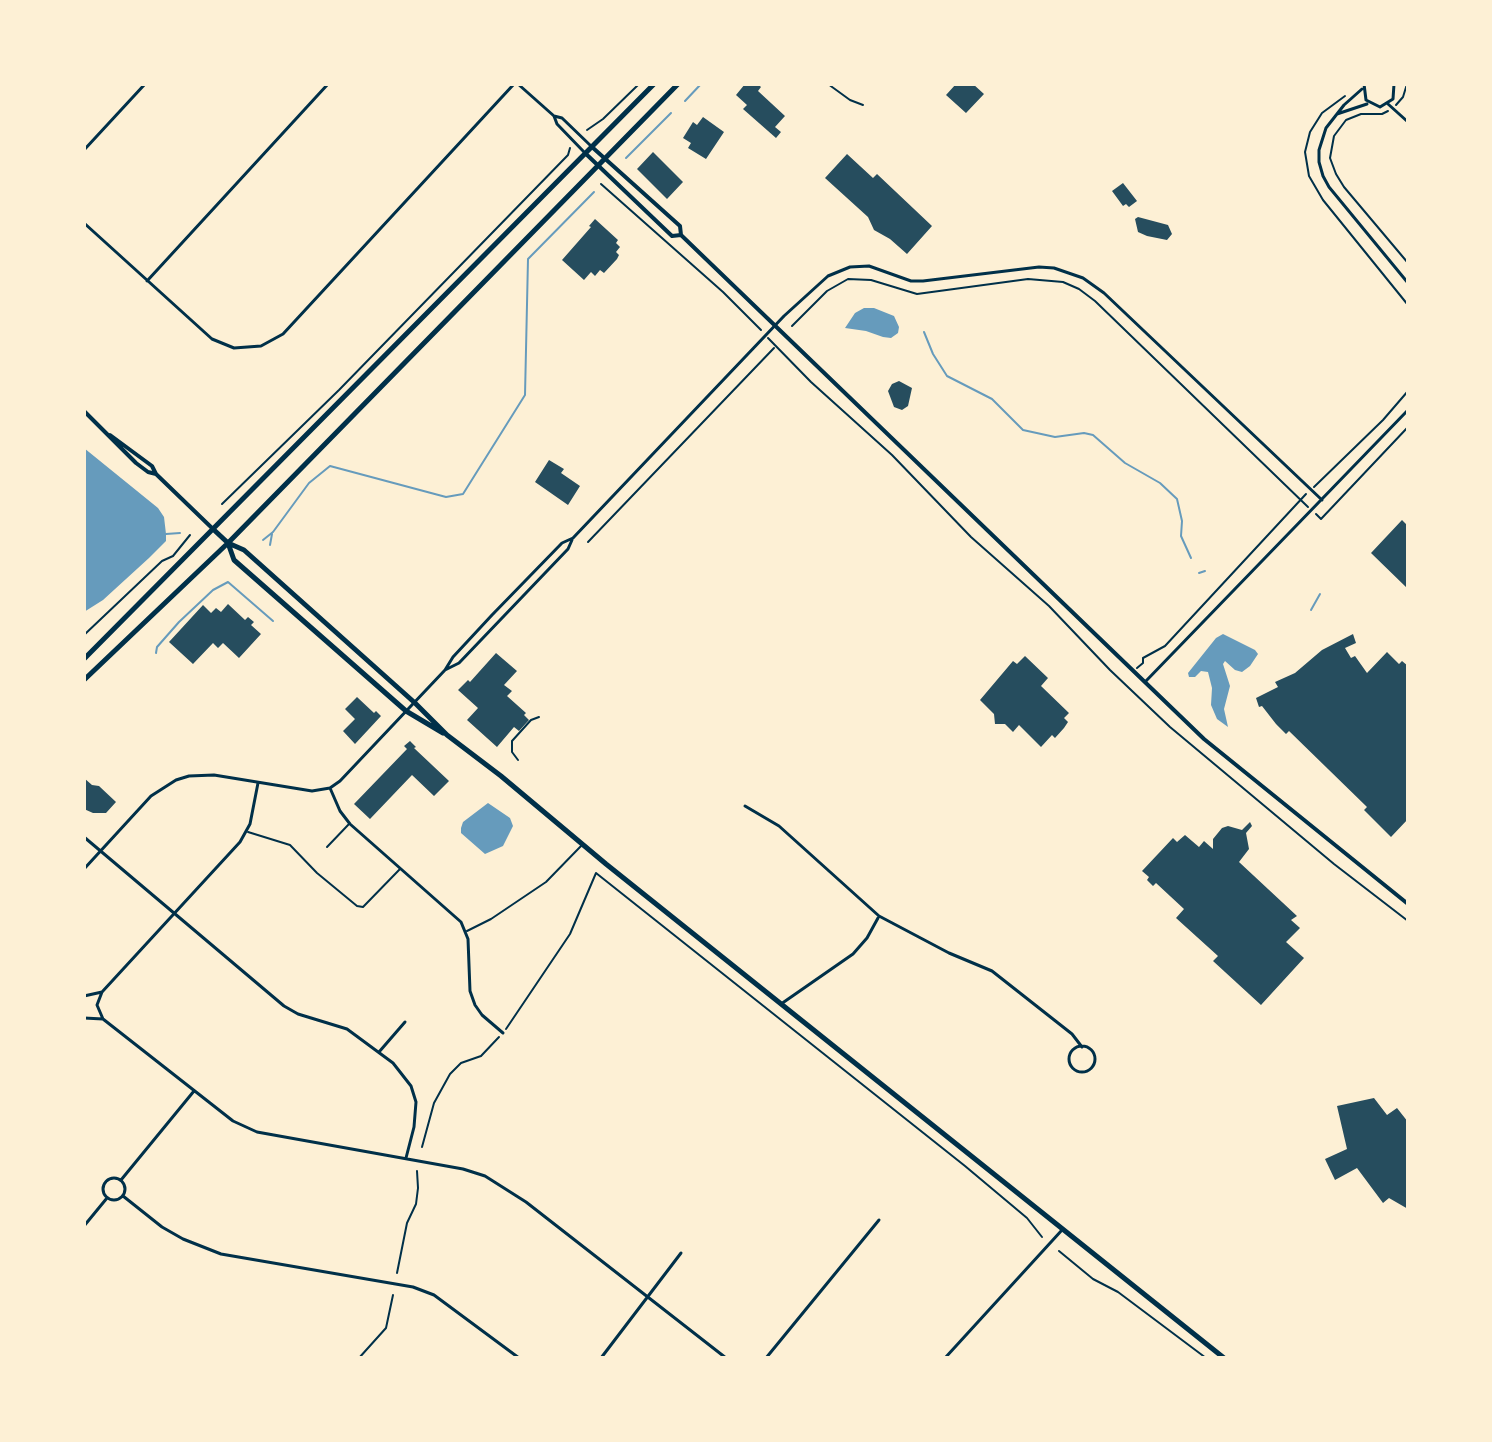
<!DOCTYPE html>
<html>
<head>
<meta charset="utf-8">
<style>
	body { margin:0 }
	#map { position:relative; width:1492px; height:1442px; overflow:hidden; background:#fdf0d5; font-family:"Golos Text",sans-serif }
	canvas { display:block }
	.frame { position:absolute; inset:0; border:86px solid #fdf0d5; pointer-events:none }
</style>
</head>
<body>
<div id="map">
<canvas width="1492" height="1442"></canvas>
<div class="frame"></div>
</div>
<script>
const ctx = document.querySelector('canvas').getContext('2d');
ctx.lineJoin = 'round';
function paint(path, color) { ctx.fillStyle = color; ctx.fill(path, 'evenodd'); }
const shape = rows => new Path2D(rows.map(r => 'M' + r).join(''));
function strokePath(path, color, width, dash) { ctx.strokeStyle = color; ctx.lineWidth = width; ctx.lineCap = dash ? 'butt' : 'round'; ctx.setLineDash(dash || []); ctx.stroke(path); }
const water = shape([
	[864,308,874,308,894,316,899,327,898,333,891,338,883,337,866,331,845,328,855,313],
	[84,448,158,508,164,517,166,534,166,541,149,558,103,600,84,612],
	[1223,634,1255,650,1258,654,1250,666,1242,672,1235,670,1225,661,1223,664,1230,686,1224,709,1228,727,1217,719,1211,705,1212,688,1208,672,1201,671,1195,677,1189,677,1188,673,1216,638],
	[488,803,510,818,513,826,503,846,485,854,461,833,461,828,463,822]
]);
const stream = shape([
	[685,101,701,84],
	[626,158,671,113],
	[924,332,933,354,947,376,992,399,1023,430,1055,437,1084,433,1093,435,1125,463,1160,483,1177,499,1182,521,1181,536,1191,558],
	[166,534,180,533],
	[263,540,273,532,309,483,330,466,446,497,463,494,525,395,528,259,594,192],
	[270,545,272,534],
	[1199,573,1205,571],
	[1311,610,1320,594],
	[156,653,157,647,179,622,213,590,228,582,273,621]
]);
const building = shape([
	[745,84,758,84,761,87,758,91,785,116,775,127,781,132,776,138,743,109,747,105,736,95],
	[956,84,973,84,984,94,966,113,946,95],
	[703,117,724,132,706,159,688,148,691,143,683,138,693,122,697,125],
	[653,152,683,182,667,199,637,169],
	[847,154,873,178,877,174,932,226,907,254,890,239,874,230,868,217,825,178],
	[1123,183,1137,201,1129,207,1126,204,1123,206,1112,191],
	[1138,217,1168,225,1172,234,1167,240,1147,236,1138,232,1135,219],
	[595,219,618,240,616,243,620,247,616,252,619,255,617,259,604,273,600,270,595,276,591,272,584,280,562,260,591,227,589,226],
	[899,381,912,388,908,406,902,410,894,407,888,391,892,384],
	[549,460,564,469,561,473,580,486,568,505,535,482],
	[1402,520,1408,526,1408,589,1371,553],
	[228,604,245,620,248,617,254,622,251,625,261,634,239,658,223,643,218,648,213,643,193,664,169,642,203,605,211,613,216,608,221,612],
	[1353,634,1356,643,1345,648,1351,658,1355,656,1367,673,1387,652,1399,664,1402,661,1408,666,1408,819,1391,837,1364,810,1367,807,1289,731,1286,734,1276,724,1262,706,1259,707,1256,698,1278,687,1275,682,1295,673,1322,650],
	[496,653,517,671,504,685,512,691,507,696,526,713,524,715,529,720,519,731,514,727,497,747,467,720,478,708,458,690,468,680,470,682],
	[1025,656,1048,678,1041,686,1069,713,1064,718,1068,722,1064,728,1055,738,1052,735,1041,747,1019,725,1013,732,1005,724,995,724,994,714,980,700,1013,661,1017,664],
	[357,697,374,713,376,711,381,716,355,744,343,731,355,719,345,709],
	[410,741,416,747,414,748,449,781,434,796,412,775,370,819,354,804,407,749,404,746],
	[84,778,92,785,99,786,116,802,106,813,93,813,84,809],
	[1250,822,1252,826,1246,833,1249,849,1239,862,1297,916,1291,920,1300,928,1286,942,1304,958,1261,1005,1213,961,1218,956,1176,918,1184,909,1156,883,1153,886,1147,880,1149,877,1142,871,1173,838,1177,842,1185,835,1199,847,1204,841,1213,849,1213,839,1222,828,1228,826,1242,830],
	[1374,1098,1387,1115,1397,1108,1408,1122,1408,1209,1389,1198,1383,1203,1357,1168,1335,1180,1325,1159,1347,1149,1337,1106]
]);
const path = shape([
	[1345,96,1322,113,1310,132,1305,152,1309,176,1323,200,1408,305],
	[1396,105,1403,97,1407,84],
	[1388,111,1382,114,1361,114,1346,120,1334,136,1330,158,1336,174,1344,187,1408,263],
	[587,130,603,119,639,84],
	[601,184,723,292,761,330],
	[792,326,827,291,848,279,871,280,917,294,1028,279,1063,282,1079,289,1095,301,1308,507],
	[768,338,811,382,892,455,971,537,1049,606,1110,670,1170,727,1334,864,1408,921],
	[1314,487,1383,420,1408,391],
	[222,504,339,390,568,155,570,148],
	[1316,514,1321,519,1408,427],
	[588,542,774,348],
	[84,635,162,561,173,556,190,535],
	[1137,668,1143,663,1143,658,1165,646,1306,494],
	[506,1029,570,934,596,873,965,1166,1027,1218,1042,1237],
	[422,1147,434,1103,450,1074,461,1063,481,1056,499,1037],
	[1059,1251,1093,1279,1118,1292,1206,1358],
	[397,1273,407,1223,416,1204,418,1188,417,1171],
	[359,1358,386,1328,393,1295]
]);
const service = shape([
	[828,84,850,100,863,105],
	[518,760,512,752,512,741,531,720,539,717],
	[248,832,290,845,317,873,357,906,363,907,400,869],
	[327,847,349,824],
	[467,931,491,919,546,882,582,845]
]);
const minor = shape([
	[518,84,554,116,557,124,585,153],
	[1364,84,1366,100,1380,107,1393,99,1394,84],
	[1362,89,1344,105,1326,128,1319,150,1319,162,1323,176,1329,187,1408,283],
	[1388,104,1408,122],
	[1337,114,1367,104],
	[554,116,562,118,591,146],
	[84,150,145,84],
	[84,223,212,339,234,348,261,346,283,334,514,84],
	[147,281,328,84],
	[445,670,459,663,568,549,572,540],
	[1145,682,1408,410],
	[258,783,250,824,240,842,102,992,97,1005,103,1019,233,1121,257,1132,463,1169,485,1176,526,1202,726,1358],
	[330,788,340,811,350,824,461,922,468,939,470,991,475,1005,482,1015,503,1033],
	[745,806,779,826,879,916,949,953,992,971,1072,1034,1082,1047],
	[84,837,284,1006,298,1014,347,1029,393,1063,411,1086,416,1102,414,1127,406,1158],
	[84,869,151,796,176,780,189,776,214,775,312,791,330,788,340,781,445,670,453,657,492,615,562,543,573,538,784,316,828,276,850,267,869,266,911,281,923,281,1039,267,1054,268,1083,278,1104,293,1322,500],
	[84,996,102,992],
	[781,1004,853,954,867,938,878,918],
	[84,1018,103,1019],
	'1069 1059a13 13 0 1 1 26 0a13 13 0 1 1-26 0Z',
	[379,1052,405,1022],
	'103 1189a11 11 0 1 1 22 0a11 11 0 1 1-22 0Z',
	[121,1180,194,1091],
	[123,1196,162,1227,183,1239,221,1254,413,1287,434,1295,519,1358],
	[84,1226,107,1198],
	[601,1358,681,1253],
	[766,1358,879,1220],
	[945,1358,1062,1230]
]);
const tertiary = shape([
	[592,147,680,226,681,235,1204,739,1408,904],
	[585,153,672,236,681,235],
	[84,411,136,463,148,472,156,474],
	[110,435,152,466,156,474,213,529]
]);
const secondary = shape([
	[213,529,228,543,244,550,415,703,447,735,501,776,606,864,1224,1358],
	[228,543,234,560,406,711,443,733],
	[84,659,654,84],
	[84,680,228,543,678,84]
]);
paint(water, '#669bbc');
strokePath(stream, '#669bbc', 2);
paint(building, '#264d5e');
strokePath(path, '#003049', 2);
strokePath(service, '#003049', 2);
strokePath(minor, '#003049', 3);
strokePath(tertiary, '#003049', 4);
strokePath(secondary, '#003049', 5);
</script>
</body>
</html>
